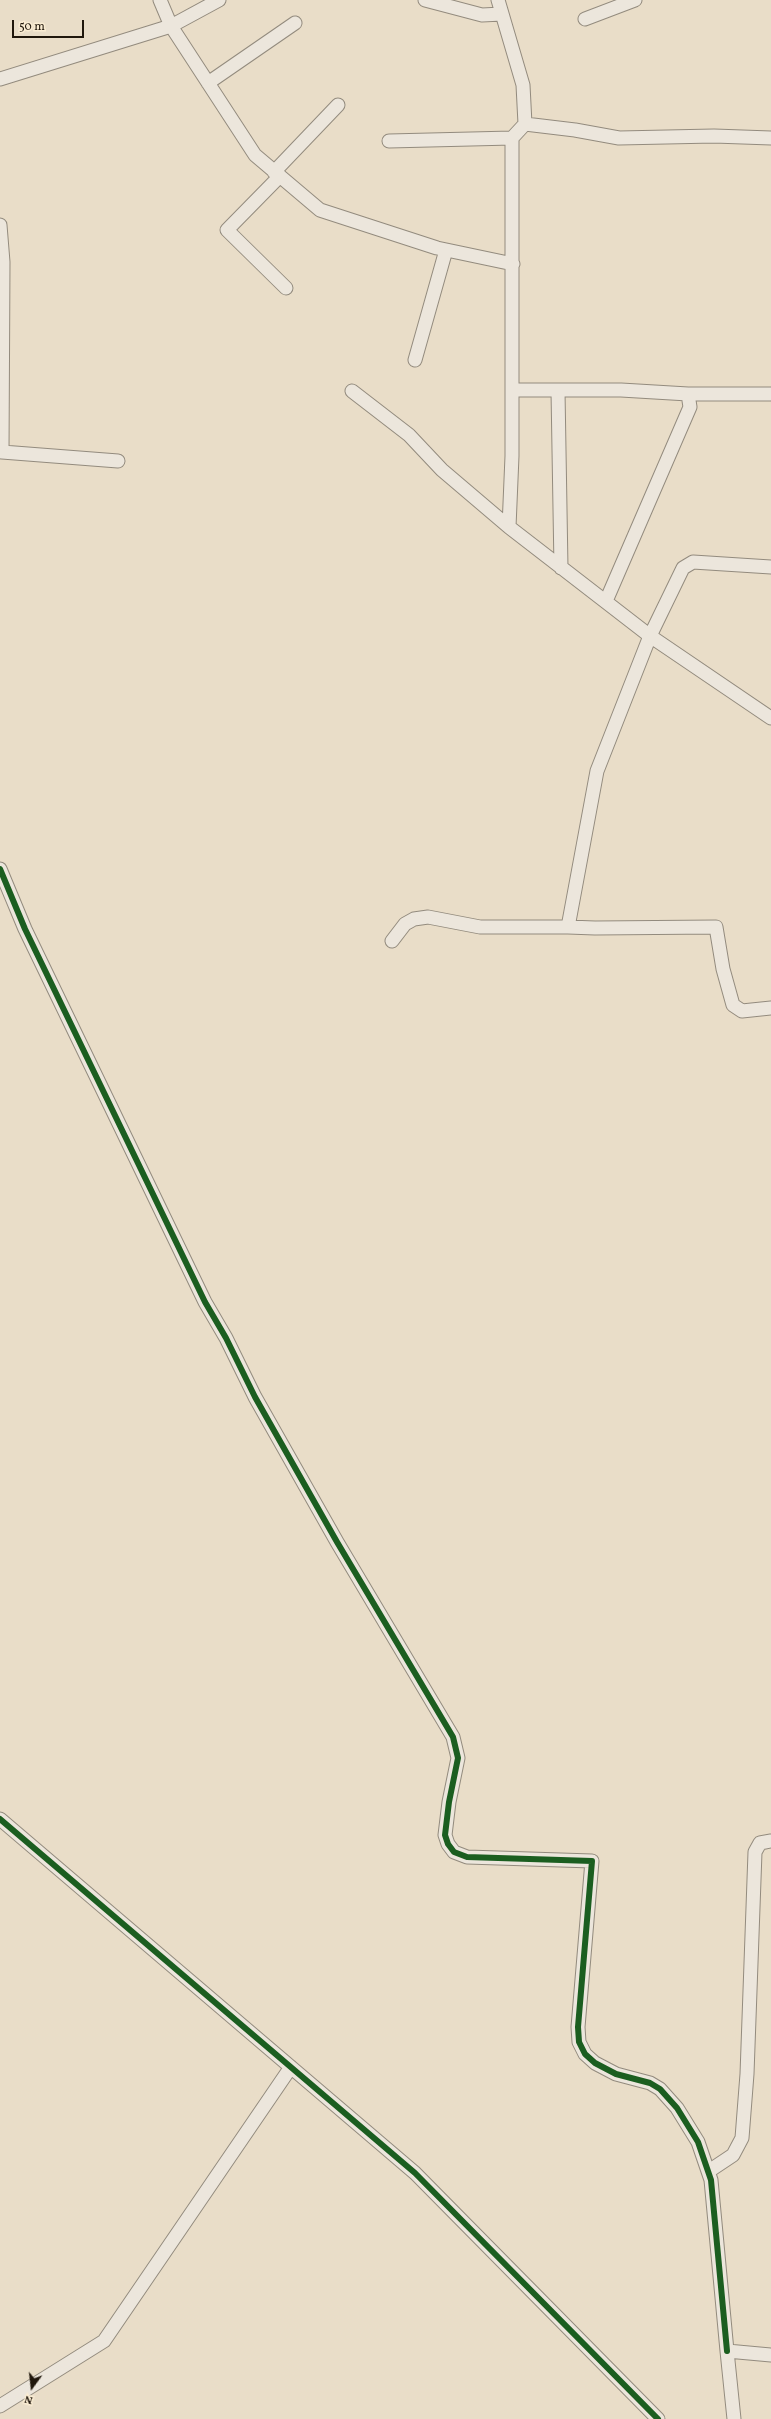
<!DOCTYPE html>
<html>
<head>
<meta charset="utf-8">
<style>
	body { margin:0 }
	#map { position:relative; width:771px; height:2419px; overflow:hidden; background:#e9ddc8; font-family:Vollkorn,serif }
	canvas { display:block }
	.north { position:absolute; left:12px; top:2367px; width:40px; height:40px; -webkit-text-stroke:3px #faecd2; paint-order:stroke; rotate:195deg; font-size:11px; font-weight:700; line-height:16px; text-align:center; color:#20170c }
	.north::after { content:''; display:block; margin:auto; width:14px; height:18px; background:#20170c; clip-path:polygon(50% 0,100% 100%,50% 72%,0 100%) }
	.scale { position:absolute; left:12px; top:20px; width:72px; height:18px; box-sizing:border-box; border:2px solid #20170c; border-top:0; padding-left:5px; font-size:12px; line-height:14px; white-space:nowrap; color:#20170c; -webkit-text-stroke:3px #faecd2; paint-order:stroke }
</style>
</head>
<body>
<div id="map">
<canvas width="771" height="2419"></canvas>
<div class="north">N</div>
<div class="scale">50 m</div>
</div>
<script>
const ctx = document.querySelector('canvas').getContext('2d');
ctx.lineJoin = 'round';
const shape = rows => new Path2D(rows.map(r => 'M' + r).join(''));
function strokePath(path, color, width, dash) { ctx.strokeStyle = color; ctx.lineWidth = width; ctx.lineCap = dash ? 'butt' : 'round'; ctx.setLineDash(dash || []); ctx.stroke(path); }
const minor = shape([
	[160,0,171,26,255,155,320,210,437,248,513,264],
	[425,0,482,15,502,14],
	[498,0,523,85,525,124,575,130,619,138,714,136,771,138],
	[585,19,635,0],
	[0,79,171,26,219,0],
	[208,83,295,23],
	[525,124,512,138,512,456,509,527,650,636,771,718],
	[389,141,512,138],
	[274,172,338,105],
	[280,176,227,230,286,288],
	[0,225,3,262,2,452,118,461],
	[415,360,446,250],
	[512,390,621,390,688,394,690,407,606,601],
	[352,391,409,435,442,470,509,527],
	[558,391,561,568],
	[688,394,771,394],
	[771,567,693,562,683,568,650,636,597,771,568,927,595,928,716,927,723,969,733,1005,742,1011,771,1008],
	[0,869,25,929,205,1302,226,1338,255,1397,337,1542,453,1737,458,1758,449,1802,445,1835,448,1844,454,1852,467,1857,592,1861,578,2027,579,2042,585,2054,595,2063,616,2074,650,2083,660,2089,677,2108,698,2142,711,2180,727,2351],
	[392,941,405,924,414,919,428,917,480,927,568,927],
	[0,1819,415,2173,658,2419],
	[709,2171,733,2155,742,2138,747,2074,755,1852,760,1843,771,1841],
	[0,2406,104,2341,291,2067],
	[734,2419,727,2351,771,2355]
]);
const cycleway = shape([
	[0,869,25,929,205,1302,226,1338,255,1397,337,1542,453,1737,458,1758,449,1802,445,1835,448,1844,454,1852,467,1857,592,1861,578,2027,579,2042,585,2054,595,2063,616,2074,650,2083,660,2089,677,2108,698,2142,711,2180,727,2351],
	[0,1819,415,2173,658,2419]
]);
strokePath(minor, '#938b7e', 15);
strokePath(minor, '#ece6dc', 13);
strokePath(cycleway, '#1b5e20', 6);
</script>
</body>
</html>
